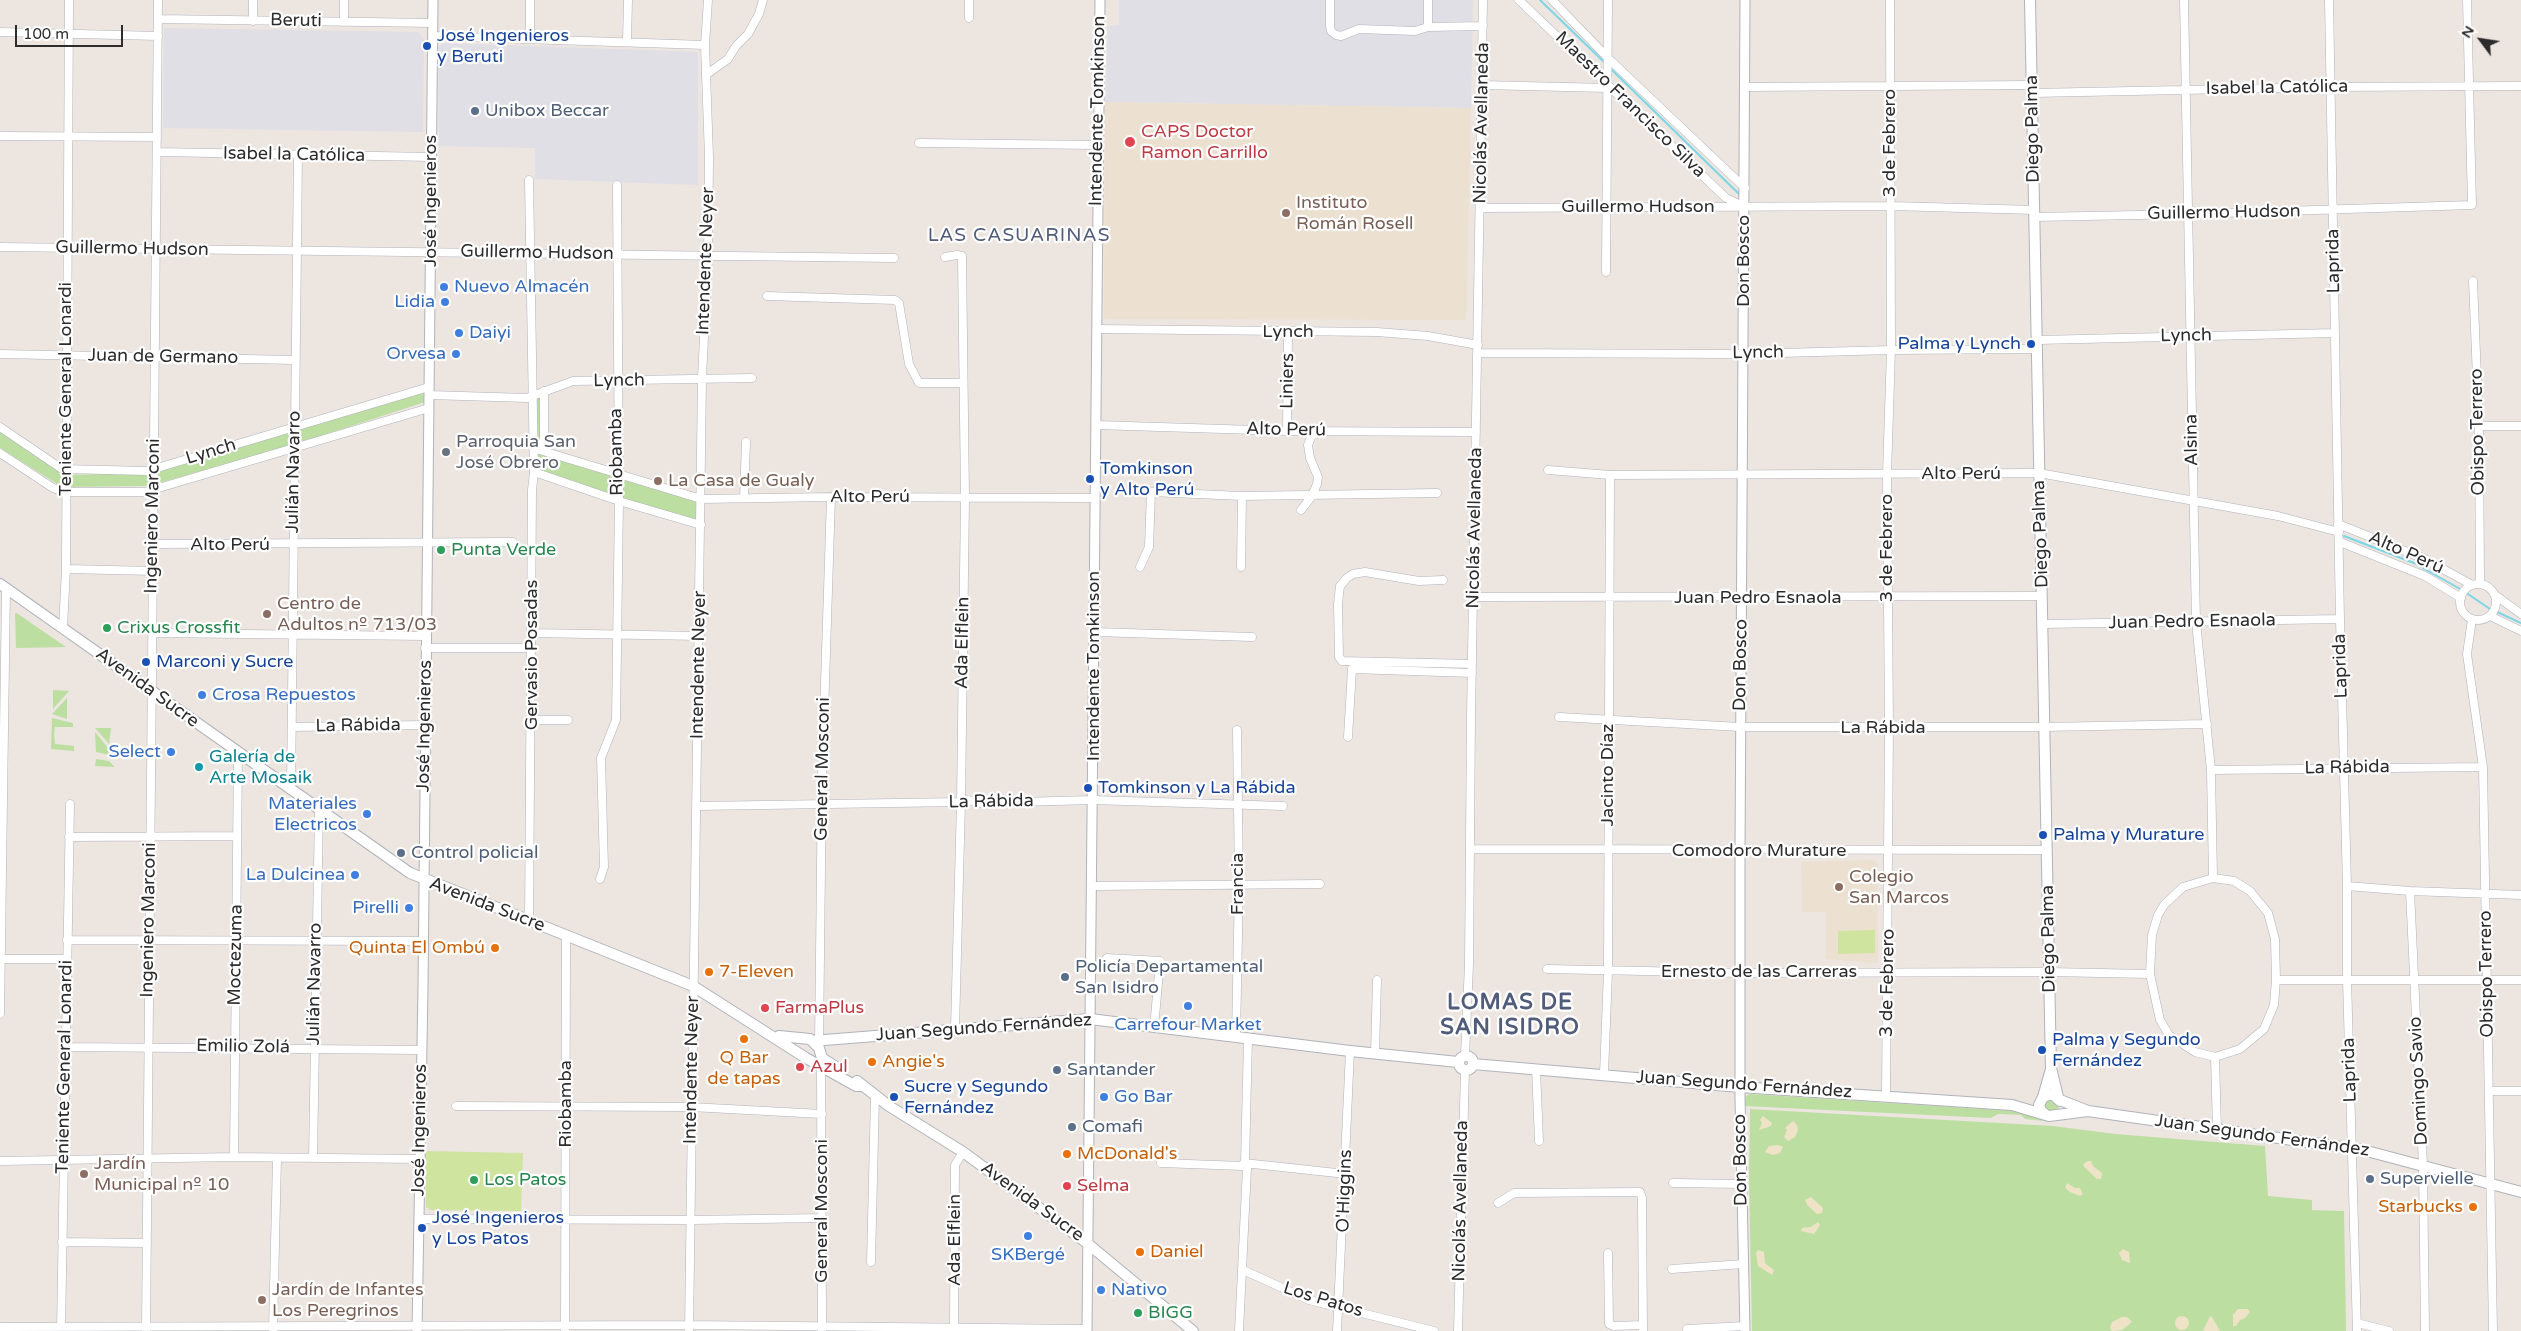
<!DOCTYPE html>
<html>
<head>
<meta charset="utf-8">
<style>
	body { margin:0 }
	#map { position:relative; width:2521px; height:1331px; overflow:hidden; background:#ece5e0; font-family:"Varela Round",sans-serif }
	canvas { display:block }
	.north { position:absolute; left:2456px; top:15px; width:50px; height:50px; -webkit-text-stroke:4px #fff; paint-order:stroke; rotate:301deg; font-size:14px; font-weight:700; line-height:20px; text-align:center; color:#2c2c2c }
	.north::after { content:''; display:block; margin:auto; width:18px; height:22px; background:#2c2c2c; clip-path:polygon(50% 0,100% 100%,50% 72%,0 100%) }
	.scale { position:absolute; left:15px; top:25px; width:108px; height:22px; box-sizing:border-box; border:2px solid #2c2c2c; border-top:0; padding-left:6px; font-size:15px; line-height:18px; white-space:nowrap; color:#2c2c2c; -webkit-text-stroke:4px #fff; paint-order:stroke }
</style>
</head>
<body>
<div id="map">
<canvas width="2521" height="1331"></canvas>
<div class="north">N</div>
<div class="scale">100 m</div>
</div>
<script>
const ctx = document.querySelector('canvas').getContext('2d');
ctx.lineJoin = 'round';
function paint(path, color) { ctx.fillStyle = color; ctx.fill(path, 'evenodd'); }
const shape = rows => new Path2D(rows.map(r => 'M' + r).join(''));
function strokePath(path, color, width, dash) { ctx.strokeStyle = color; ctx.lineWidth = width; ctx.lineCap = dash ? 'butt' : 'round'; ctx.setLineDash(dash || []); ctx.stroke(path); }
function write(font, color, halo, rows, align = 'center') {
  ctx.font = font + ' "Varela Round",sans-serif'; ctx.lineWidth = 4.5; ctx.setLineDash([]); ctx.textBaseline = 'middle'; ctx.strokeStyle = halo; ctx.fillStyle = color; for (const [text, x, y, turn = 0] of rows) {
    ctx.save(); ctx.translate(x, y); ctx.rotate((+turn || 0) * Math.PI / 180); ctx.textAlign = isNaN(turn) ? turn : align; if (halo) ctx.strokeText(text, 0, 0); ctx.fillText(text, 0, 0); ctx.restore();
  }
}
const industrial = shape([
	[1119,0,1473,0,1471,108,1105,102,1108,26,1119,25],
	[164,28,418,32,424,39,423,132,163,128],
	[443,43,698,52,698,185,535,179,535,148,439,146,438,48]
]);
const education = shape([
	[1105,102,1471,108,1466,320,1104,319],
	[1873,860,1877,862,1878,963,1826,959,1826,912,1802,912,1801,862]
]);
const green = shape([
	[426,390,425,402,293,445,148,486,62,487,0,448,0,430,65,475,149,473],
	[544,391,544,450,701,499,701,525,534,472,532,397],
	[15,613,18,614,66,647,16,648],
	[53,690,69,691,53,709],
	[67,698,67,719,52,714],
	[52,718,73,723,73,727,55,727,54,734,55,744,74,746,74,751,51,749],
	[95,728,111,728,109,744],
	[95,732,109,749,109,755,96,752],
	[96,759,109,761,115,767,95,766],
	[1750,1094,2015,1111,2043,1118,2045,1121,2025,1119,2021,1115,1998,1114,1991,1118,1744,1106,1746,1096],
	'2045 1105a7 7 0 1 1 14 0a7 7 0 1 1-14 0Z',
	[1750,1109,2053,1126,2115,1134,2265,1146,2268,1196,2312,1200,2312,1210,2344,1211,2346,1331,1752,1331,1749,1178]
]);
const sand = shape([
	[1763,1116,1772,1123,1771,1126,1759,1130,1762,1123,1760,1120],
	[1793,1121,1797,1125,1798,1130,1795,1137,1788,1141,1784,1137,1787,1130,1785,1128],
	[1779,1145,1783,1147,1780,1153,1773,1155,1765,1152,1769,1146],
	[2088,1161,2091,1161,2093,1166,2102,1173,2101,1179,2097,1179,2084,1167,2083,1164],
	[2067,1183,2075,1188,2080,1188,2083,1194,2080,1196,2070,1192,2065,1188],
	[1811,1197,1823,1208,1822,1213,1817,1214,1808,1206,1805,1200],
	[1818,1222,1820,1225,1814,1234,1801,1231,1802,1228,1811,1227],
	[2123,1249,2129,1252,2130,1263,2122,1260,2119,1253],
	[1758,1250,1764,1252,1765,1263,1774,1270,1772,1275,1758,1266,1756,1253],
	[2238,1309,2248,1309,2250,1312,2245,1318,2240,1320,2236,1326,2233,1326,2233,1315],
	'2175 1323a7 7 0 1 1 14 0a7 7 0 1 1-14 0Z',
	[2210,1316,2212,1317,2220,1331,2203,1331],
	[2122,1317,2127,1317,2132,1322,2122,1330,2112,1331,2110,1328,2112,1322]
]);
const pitch = shape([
	[1875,930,1875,953,1838,954,1838,931],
	[425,1151,523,1153,521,1211,431,1210,426,1207]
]);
const stream = shape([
	[1540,0,1605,63],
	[1610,68,1739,194],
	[2344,536,2414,563,2462,590],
	[2468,594,2490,609],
	[2497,612,2521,623]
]);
const minor = shape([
	[253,0,253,21],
	[344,0,344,22],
	[969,0,969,18],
	[1330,0,1330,26,1331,31,1336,35,1341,36,1359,29,1415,31,1428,27,1483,26],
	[1428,0,1428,27],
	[1519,0,1726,198,1741,205],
	[1552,0,1608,58,1745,188],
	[2184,0,2196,622,2211,770,2213,878],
	[2329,0,2340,619,2347,886,2347,979,2357,1331],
	[158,19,433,23],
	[0,32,158,36],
	[433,36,705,45],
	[530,38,530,0],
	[627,41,628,0],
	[707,74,728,59,736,46,748,34,759,14,763,0],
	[1482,85,1607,88],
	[1746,87,2032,85],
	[2033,93,2331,87,2521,86],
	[0,136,157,137],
	[919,143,1098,145],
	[157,152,432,157],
	[529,180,534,472,532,490,529,921],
	[1481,208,1891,206,2035,210],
	[2035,217,2190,214,2472,205,2467,0],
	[0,247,894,258],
	[945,257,957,255,962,256,965,497,961,802,955,1029],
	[1606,272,1608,0],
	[2473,281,2479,426,2480,584],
	[767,296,895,300,899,303,909,364,919,383,963,383],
	[1097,329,1377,332,1428,336,1478,345],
	[2038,340,2335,333],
	[1478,353,1745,354,1891,350,2038,349],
	[0,354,295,360],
	[544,391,544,450],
	[429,395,527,398,573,381,752,378],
	[1096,425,1287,431,1476,432],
	[2479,426,2521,426],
	[0,427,62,469,147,471,429,387],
	[1287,431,1288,332],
	[533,448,701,499,831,497,1095,498],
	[0,453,53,488,63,492,145,492,429,408],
	[1548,470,1610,475,2039,473,2278,516,2339,532],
	[534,472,619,501,701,525],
	[744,498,746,442],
	[1301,510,1312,496,1317,484,1318,477,1310,458,1308,445,1311,437,1319,431],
	[2338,524,2425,559,2472,585],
	[2340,542,2425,576,2461,598],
	[153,544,513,542],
	[1140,567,1149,547,1151,492,1242,496,1437,493],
	[1241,567,1242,496],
	[66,569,153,571],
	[1443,580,1419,581,1365,572,1353,574,1347,578,1340,586,1338,604,1339,657,1342,661,1472,664],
	'2460 602a18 18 0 1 1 36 0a18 18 0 1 1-36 0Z',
	[2495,595,2521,614],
	[1474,597,2042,596],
	[2490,616,2521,631],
	[2472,619,2467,654,2483,767,2493,1331],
	[2043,624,2340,619],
	[63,628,66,569,69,0],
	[1095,632,1252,637],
	[152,633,426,636],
	[532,633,700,636],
	[425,648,532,648],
	[1559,717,1740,727,2044,727,2207,724],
	[531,720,568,720],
	[292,727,424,725],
	[1348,737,1352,669,1472,673],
	[2211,770,2483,767],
	[291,790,298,155],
	[698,806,961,802,967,800,979,803,1093,800,1283,806],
	[69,837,237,836],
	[1471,849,2047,850],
	[2213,878,2234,881,2250,891,2268,913,2275,939,2276,980,2274,1005,2264,1029,2240,1049,2215,1057,2195,1052,2169,1035,2160,1020,2150,974,2152,935,2158,915,2164,905,2183,887,2213,878],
	[600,879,604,867,601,758,616,720,619,501,617,185],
	[1092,886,1320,884],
	[2347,886,2410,891,2521,895],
	[2410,891,2423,1165,2425,1331],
	[67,940,424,941],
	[0,959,67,959],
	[1105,960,1107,958,1160,961,1154,1028],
	[1547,969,1740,973,2049,972,2150,974],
	[2276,980,2521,980],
	[0,1014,6,588],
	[1236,1037,1239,883,1237,730],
	[819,1045,822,776,831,497],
	[65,1047,422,1050],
	[1375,1054,1377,980],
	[1465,1055,1469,964,1471,716,1483,0],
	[2215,1057,2217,1129],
	[821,1066,822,1331],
	[1536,1069,1539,1141],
	[1604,1074,1608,971,1610,475],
	[2489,1091,2521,1091],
	[1886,1096,1889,728,1887,474,1891,350,1890,0],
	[456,1106,691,1107,822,1114],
	[234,1157,238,753],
	[313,1158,319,810],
	[0,1161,234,1157,419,1159],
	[1161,1163,1243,1166],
	[1244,1163,1346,1174],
	[1245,1163,1248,1039],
	[1673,1183,1741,1184],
	[1498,1203,1514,1193,1640,1192,1642,1198,1643,1331],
	[419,1219,692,1220,822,1218],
	[62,1242,147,1243],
	[1608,1253,1609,1324,1614,1326,1643,1325],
	[871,1262,875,1096],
	[1672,1269,1743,1264],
	[1243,1270,1309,1300,1434,1331],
	[2357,1323,2389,1331],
	[0,1327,689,1325,1087,1329],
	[1687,1329,1745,1326],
	[61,1331,70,804],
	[146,1331,158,0],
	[273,1331,277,1158],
	[565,1331,566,936],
	[689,1331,702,378,708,257,709,157,705,45,708,0],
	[954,1331,955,1165,963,1152],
	[1239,1331,1247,1168],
	[1337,1331,1350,1051],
	[1458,1331,1465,1070]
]);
const tertiary = shape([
	[417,1331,423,987,433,0],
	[1087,1331,1100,0],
	[1745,1331,1740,1098,1740,850,1745,0]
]);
const secondary = shape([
	[2030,0,2051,1068,2058,1097],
	[0,584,410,873,693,986,806,1058,856,1086,861,1086],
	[779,1036,810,1039,819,1048,822,1058,839,1069],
	[812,1041,1090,1019,1350,1051,1458,1062],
	'1459 1063a7 7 0 1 1 14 0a7 7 0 1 1-14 0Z',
	[1473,1064,1740,1087,2012,1105,2049,1116,2088,1111],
	[857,1081,889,1106,963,1152,1027,1199,1087,1243,1193,1331],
	[2043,1097,2051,1069],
	[2060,1100,2088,1111,2363,1150,2521,1192],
	[2046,1115,2041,1111,2039,1105,2043,1097,2052,1094,2060,1101]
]);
const markers = [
	[427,46,5,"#1a4fb4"],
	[475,111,5,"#5c6f8a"],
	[1130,142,6,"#e0444e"],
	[1286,213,5,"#8d6e63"],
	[444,287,5,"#3f7fe0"],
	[445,302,5,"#3f7fe0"],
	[459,333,5,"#3f7fe0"],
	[2031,344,5,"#1a4fb4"],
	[456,354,5,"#3f7fe0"],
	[446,452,5,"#6b7280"],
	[1090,479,5,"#1a4fb4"],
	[658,481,5,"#8d6e63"],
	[441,550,5,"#2e9e5b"],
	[267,614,5,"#8d6e63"],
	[107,628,5,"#2e9e5b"],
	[146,662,5,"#1a4fb4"],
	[202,695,5,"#3f7fe0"],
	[171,752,5,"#3f7fe0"],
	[199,767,5,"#0f9aa8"],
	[1088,788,5,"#1a4fb4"],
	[367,814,5,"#3f7fe0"],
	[2043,835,5,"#1a4fb4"],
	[401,853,5,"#5c6f8a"],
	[355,875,5,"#3f7fe0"],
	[1839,887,5,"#8d6e63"],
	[409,908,5,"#3f7fe0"],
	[495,948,5,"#e8710a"],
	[709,972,5,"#e8710a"],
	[1065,977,5,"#5c6f8a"],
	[1188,1006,5,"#3f7fe0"],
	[765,1008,5,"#e0444e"],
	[744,1039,5,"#e8710a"],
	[2042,1050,5,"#1a4fb4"],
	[872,1062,5,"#e8710a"],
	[800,1067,5,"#e0444e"],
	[1057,1070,5,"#5c6f8a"],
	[894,1097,5,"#1a4fb4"],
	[1104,1097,5,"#3f7fe0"],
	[1072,1127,5,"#5c6f8a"],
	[1067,1154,5,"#e8710a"],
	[84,1174,5,"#8d6e63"],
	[2370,1179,5,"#5c6f8a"],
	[474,1180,5,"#2e9e5b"],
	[1067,1186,5,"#e0444e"],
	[2473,1207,5,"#e8710a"],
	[422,1228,5,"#1a4fb4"],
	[1028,1236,5,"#3f7fe0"],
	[1140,1252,5,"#e8710a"],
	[1101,1290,5,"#3f7fe0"],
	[262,1300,5,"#8d6e63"],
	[1138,1313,5,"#2e9e5b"]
];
const streetNames = [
	["Beruti",296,21,1],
	["Isabel la Católica",2277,88,-1],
	["Maestro Francisco Silva",1630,105,44],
	["Intendente Tomkinson",1098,111,-89],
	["Nicolás Avellaneda",1482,123,-89],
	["Diego Palma",2033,129,-91],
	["3 de Febrero",1890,143,-90],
	["Isabel la Católica",294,155,1],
	["José Ingenieros",431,201,-90],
	["Guillermo Hudson",1638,207],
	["Guillermo Hudson",2224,213,-1],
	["Guillermo Hudson",132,249,1],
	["Guillermo Hudson",537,253,1],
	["Intendente Neyer",706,261,-88],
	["Don Bosco",1744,261,-90],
	["Laprida",2334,261,-91],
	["Lynch",1288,332],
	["Lynch",2186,336,-1],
	["Lynch",1758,353,-1],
	["Juan de Germano",163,357,1],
	["Lynch",619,381,-1],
	["Liniers",1288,381,-89],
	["Teniente General Lonardi",66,389,-90],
	["Alto Perú",1286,430,1],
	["Obispo Terrero",2478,432,-91],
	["Alsina",2192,440,-91],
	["Lynch",211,452,-17],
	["Riobamba",617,452,-91],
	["Julián Navarro",294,472,-89],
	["Alto Perú",1961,474],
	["Alto Perú",870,497],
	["Ingeniero Marconi",153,516,-89],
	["Nicolás Avellaneda",1475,528,-89],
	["Diego Palma",2041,534,-92],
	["Alto Perú",230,545],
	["3 de Febrero",1887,548,-90],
	["Alto Perú",2406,553,24],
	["Juan Pedro Esnaola",1758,598],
	["Juan Pedro Esnaola",2192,622,-1],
	["Ada Elflein",963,643,-89],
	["Gervasio Posadas",532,655,-90],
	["Intendente Neyer",699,665,-89],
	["Don Bosco",1741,665,-89],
	["Intendente Tomkinson",1094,666,-90],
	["Laprida",2341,666,-92],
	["Avenida Sucre",147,688,36],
	["La Rábida",358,726,-1],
	["José Ingenieros",425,726,-89],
	["La Rábida",1883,728],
	["La Rábida",2347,768,-1],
	["General Mosconi",823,769,-89],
	["Jacinto Díaz",1608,775,-90],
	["La Rábida",991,802,-1],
	["Comodoro Murature",1759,851],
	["Francia",1238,884,-90],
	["Avenida Sucre",487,905,21],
	["Ingeniero Marconi",149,920,-89],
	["Diego Palma",2049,939,-91],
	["Moctezuma",236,955,-89],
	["Ernesto de las Carreras",1759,972],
	["Obispo Terrero",2487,974,-91],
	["3 de Febrero",1888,983,-89],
	["Julián Navarro",315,984,-89],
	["Juan Segundo Fernández",984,1028,-4],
	["Emilio Zolá",243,1047,1],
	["Teniente General Lonardi",65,1067,-89],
	["Intendente Neyer",692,1070,-89],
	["Laprida",2350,1070,-92],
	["Domingo Savio",2419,1081,-93],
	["Juan Segundo Fernández",1744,1085,4],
	["Riobamba",566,1104,-90],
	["José Ingenieros",420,1130,-89],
	["Juan Segundo Fernández",2262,1136,8],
	["Don Bosco",1741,1160,-91],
	["O'Higgins",1345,1191,-88],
	["Nicolás Avellaneda",1461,1201,-89],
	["Avenida Sucre",1032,1202,36],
	["General Mosconi",822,1211,-90],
	["Ada Elflein",955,1240,-90],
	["Los Patos",1323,1300,17]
];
const transitNames = [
	["José Ingenieros",437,36],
	["y Beruti",437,57],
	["Palma y Lynch",2021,344,"right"],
	["Tomkinson",1100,469],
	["y Alto Perú",1100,490],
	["Marconi y Sucre",156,662],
	["Tomkinson y La Rábida",1098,788],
	["Palma y Murature",2053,835],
	["Palma y Segundo",2052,1040],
	["Fernández",2052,1061],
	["Sucre y Segundo",904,1087],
	["Fernández",904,1108],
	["José Ingenieros",432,1218],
	["y Los Patos",432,1239]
];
const serviceNames = [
	["Unibox Beccar",485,111],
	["Control policial",411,853],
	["Policía Departamental",1075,967],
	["San Isidro",1075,988],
	["Santander",1067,1070],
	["Comafi",1082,1127],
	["Supervielle",2380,1179]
];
const healthNames = [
	["CAPS Doctor",1141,132],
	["Ramon Carrillo",1141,153],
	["FarmaPlus",775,1008],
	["Azul",810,1067],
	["Selma",1077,1186]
];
const educationNames = [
	["Instituto",1296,203],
	["Román Rosell",1296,224],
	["La Casa de Gualy",668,481],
	["Centro de",277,604],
	["Adultos nº 713/03",277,625],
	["Colegio",1849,877],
	["San Marcos",1849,898],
	["Jardín",94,1164],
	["Municipal nº 10",94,1185],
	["Jardín de Infantes",272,1290],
	["Los Peregrinos",272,1311]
];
const shopNames = [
	["Nuevo Almacén",454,287,"left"],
	["Lidia",435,302],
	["Daiyi",469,333,"left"],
	["Orvesa",446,354],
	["Crosa Repuestos",212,695,"left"],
	["Select",161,752],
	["Materiales",357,804],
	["Electricos",357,825],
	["La Dulcinea",345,875],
	["Pirelli",399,908],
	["Carrefour Market",1188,1025,"center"],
	["Go Bar",1114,1097,"left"],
	["SKBergé",1028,1255,"center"],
	["Nativo",1111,1290,"left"]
];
const worshipNames = [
	["Parroquia San",456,442],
	["José Obrero",456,463]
];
const leisureNames = [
	["Punta Verde",451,550],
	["Crixus Crossfit",117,628],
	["Los Patos",484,1180],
	["BIGG",1148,1313]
];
const cultureNames = [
	["Galería de",209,757],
	["Arte Mosaik",209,778]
];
const foodNames = [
	["Quinta El Ombú",485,948,"right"],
	["7-Eleven",719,972],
	["Q Bar",744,1058,"center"],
	["de tapas",744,1079,"center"],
	["Angie's",882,1062],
	["McDonald's",1077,1154],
	["Starbucks",2463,1207,"right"],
	["Daniel",1150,1252]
];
const neighbourhoodNames = [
	["LAS CASUARINAS",1019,236]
];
const districtNames = [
	["LOMAS DE",1510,1003],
	["SAN ISIDRO",1510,1028]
];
paint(industrial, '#e0dfe6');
paint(education, '#ece0d1');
paint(green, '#bddea1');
paint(sand, '#eee3c6');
paint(pitch, '#cfe49e');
strokePath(stream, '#7cd6e5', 2);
strokePath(minor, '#b0b3bb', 9);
strokePath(tertiary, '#b0b3bb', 11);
strokePath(secondary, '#b0b3bb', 12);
strokePath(minor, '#fff', 8);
strokePath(tertiary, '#fff', 9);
strokePath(secondary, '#fff', 10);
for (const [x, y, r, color] of markers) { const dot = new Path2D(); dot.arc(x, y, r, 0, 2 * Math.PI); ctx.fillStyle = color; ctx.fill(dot); strokePath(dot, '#fff', 2); }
write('18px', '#2c2c2c', '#fff', streetNames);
write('18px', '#164399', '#fff', transitNames, 'left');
write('18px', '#4e5e75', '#fff', serviceNames, 'left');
write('18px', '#be3a42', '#fff', healthNames, 'left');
write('18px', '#785e54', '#fff', educationNames, 'left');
write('18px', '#366cbe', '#fff', shopNames, 'right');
write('18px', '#5b616d', '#fff', worshipNames, 'left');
write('18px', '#27864d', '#fff', leisureNames, 'left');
write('18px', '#0d838f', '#fff', cultureNames, 'left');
write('18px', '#c56008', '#fff', foodNames, 'left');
ctx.letterSpacing = '1px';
write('19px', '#505c79', '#fff', neighbourhoodNames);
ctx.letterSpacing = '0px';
ctx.letterSpacing = '1px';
write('bold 22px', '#505c79', '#fff', districtNames);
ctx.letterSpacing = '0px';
</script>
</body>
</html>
